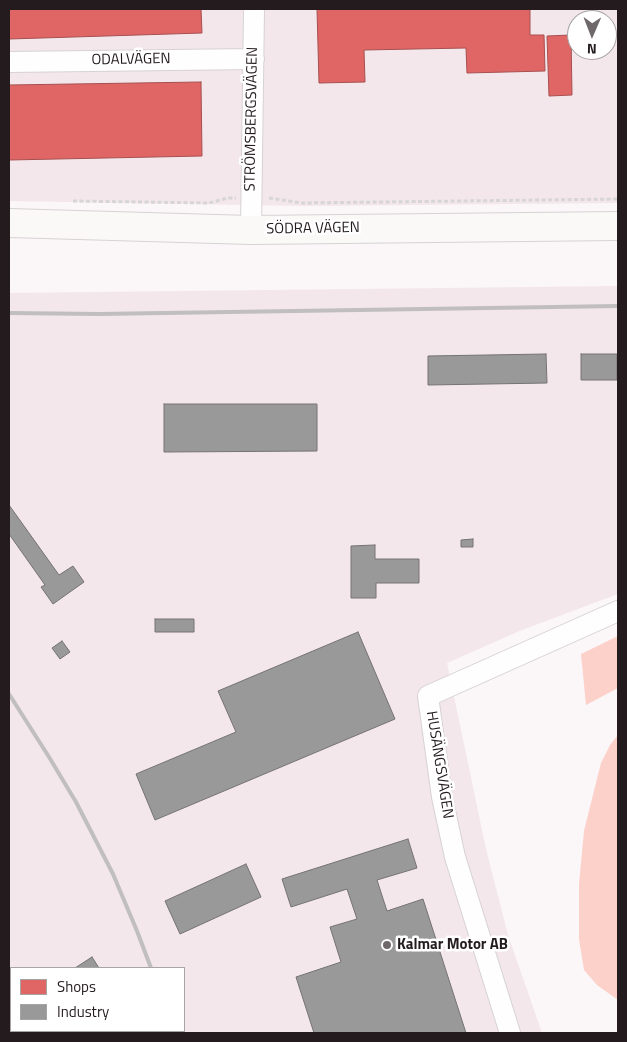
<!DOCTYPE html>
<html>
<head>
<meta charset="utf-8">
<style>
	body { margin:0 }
	#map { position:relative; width:627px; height:1042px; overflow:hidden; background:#fbf6f8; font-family:"Titillium Web",sans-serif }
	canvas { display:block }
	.frame { position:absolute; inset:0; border:10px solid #231b1e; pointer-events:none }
	.legend { position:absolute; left:10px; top:967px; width:175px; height:65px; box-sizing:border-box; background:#fff; border:1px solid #a7a4a5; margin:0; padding:6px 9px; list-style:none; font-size:15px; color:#231b1e }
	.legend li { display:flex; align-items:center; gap:10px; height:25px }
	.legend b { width:25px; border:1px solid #a7a4a5 }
	.north { position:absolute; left:567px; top:10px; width:50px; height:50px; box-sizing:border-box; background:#fff; border:1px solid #a7a4a5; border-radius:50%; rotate:181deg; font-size:14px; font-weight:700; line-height:20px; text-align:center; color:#231b1e }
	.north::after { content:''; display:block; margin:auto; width:18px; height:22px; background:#6f686a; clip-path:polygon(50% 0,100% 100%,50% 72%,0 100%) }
</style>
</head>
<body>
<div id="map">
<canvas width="627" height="1042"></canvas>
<div class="frame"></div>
<ul class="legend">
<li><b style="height:14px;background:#e06666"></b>Shops</li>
<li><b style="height:14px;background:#999"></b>Industry</li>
</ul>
<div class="north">N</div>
</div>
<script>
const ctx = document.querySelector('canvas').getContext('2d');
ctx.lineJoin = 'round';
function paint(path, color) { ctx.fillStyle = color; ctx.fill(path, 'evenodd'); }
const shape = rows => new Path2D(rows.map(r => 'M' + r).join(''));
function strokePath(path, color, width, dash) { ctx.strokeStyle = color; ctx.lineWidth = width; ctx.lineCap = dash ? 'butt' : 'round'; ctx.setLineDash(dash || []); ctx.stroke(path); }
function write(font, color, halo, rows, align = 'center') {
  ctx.font = font + ' "Titillium Web",sans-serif'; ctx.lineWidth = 5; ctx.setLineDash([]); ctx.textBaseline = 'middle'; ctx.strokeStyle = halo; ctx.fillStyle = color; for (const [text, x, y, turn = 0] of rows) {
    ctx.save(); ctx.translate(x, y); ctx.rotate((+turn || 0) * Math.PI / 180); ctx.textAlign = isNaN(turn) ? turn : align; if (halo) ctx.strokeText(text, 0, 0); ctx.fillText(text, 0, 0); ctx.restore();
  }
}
const built = shape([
	[9,9,618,9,618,203,306,206,9,201],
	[577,20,607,20,607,50,577,50],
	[618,286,618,594,522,630,447,663,486,849,508,935,542,1033,9,1033,9,293],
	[11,968,184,968,184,1031,11,1031]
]);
const forest = shape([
	[618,636,618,688,586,705,581,654],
	[618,735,618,1000,597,985,584,970,579,939,579,884,584,831,601,763,610,745]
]);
const shops = shape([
	[9,9,201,9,202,33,9,39,9,9],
	[317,9,530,9,530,35,544,35,545,71,467,73,466,48,364,50,365,82,319,83,317,9],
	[571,35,572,95,549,96,547,36,571,35],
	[201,82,202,156,9,160,9,85,201,82]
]);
const industry = shape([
	[546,354,547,383,428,385,428,356,546,354],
	[581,354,617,354,617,380,581,380,581,354],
	[164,404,317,404,317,451,164,452,164,404],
	[9,505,59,575,73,566,84,582,53,604,41,587,45,585,9,534,9,505],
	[473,539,473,547,461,547,461,540,473,539],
	[375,545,375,559,419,559,419,583,376,583,376,598,351,598,351,546,375,545],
	[155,619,194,619,194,632,155,632,155,619],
	[358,632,395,719,155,820,136,774,236,732,218,691,358,632],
	[62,641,70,652,60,659,52,648,62,641],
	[408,839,417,868,377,880,387,911,423,899,466,1033,314,1033,296,977,341,962,330,927,357,919,347,889,291,907,282,879,408,839],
	[246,864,261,897,180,934,165,901,246,864],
	[92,957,99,968,75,968,92,957]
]);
const path = shape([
	[269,198,302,203,618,199],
	[73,201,209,203,228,198,236,198]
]);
const minor = shape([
	[9,62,254,59],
	[251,230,254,9],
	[510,1033,455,857,442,797,428,696,618,611]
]);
const secondary = shape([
	[9,223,251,230,618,226]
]);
const rail = shape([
	[9,313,99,314,618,306],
	[9,694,49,757,76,802,113,874,137,931,151,968],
	[172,1031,172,1033]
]);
const markers = [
	[387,945,5,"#6f686a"]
];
const streetNames = [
	["ODALVÄGEN",131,60,-1],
	["STRÖMSBERGSVÄGEN",252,119,-89],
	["SÖDRA VÄGEN",313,229,-1],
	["HUSÄNGSVÄGEN",439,765,81]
];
const poiNames = [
	["Kalmar Motor AB",397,945]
];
paint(built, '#f3e7eb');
paint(forest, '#fcd1ca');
paint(shops, '#e06666');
strokePath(shops, '#a75050', 1);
paint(industry, '#999');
strokePath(industry, '#767374', 1);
strokePath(minor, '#d7d2d4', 22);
strokePath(secondary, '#d7d2d4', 30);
strokePath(path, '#d7d5d6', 3, [4, 2.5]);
strokePath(minor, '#fefefe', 20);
strokePath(secondary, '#fbf8f8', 28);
strokePath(rail, '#c0bebf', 4);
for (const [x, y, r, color] of markers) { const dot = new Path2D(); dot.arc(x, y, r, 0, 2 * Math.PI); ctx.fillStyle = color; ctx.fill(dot); strokePath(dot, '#fff', 2); }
write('15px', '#231b1e', '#fff', streetNames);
write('bold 15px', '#231b1e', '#fff', poiNames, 'left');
</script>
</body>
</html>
